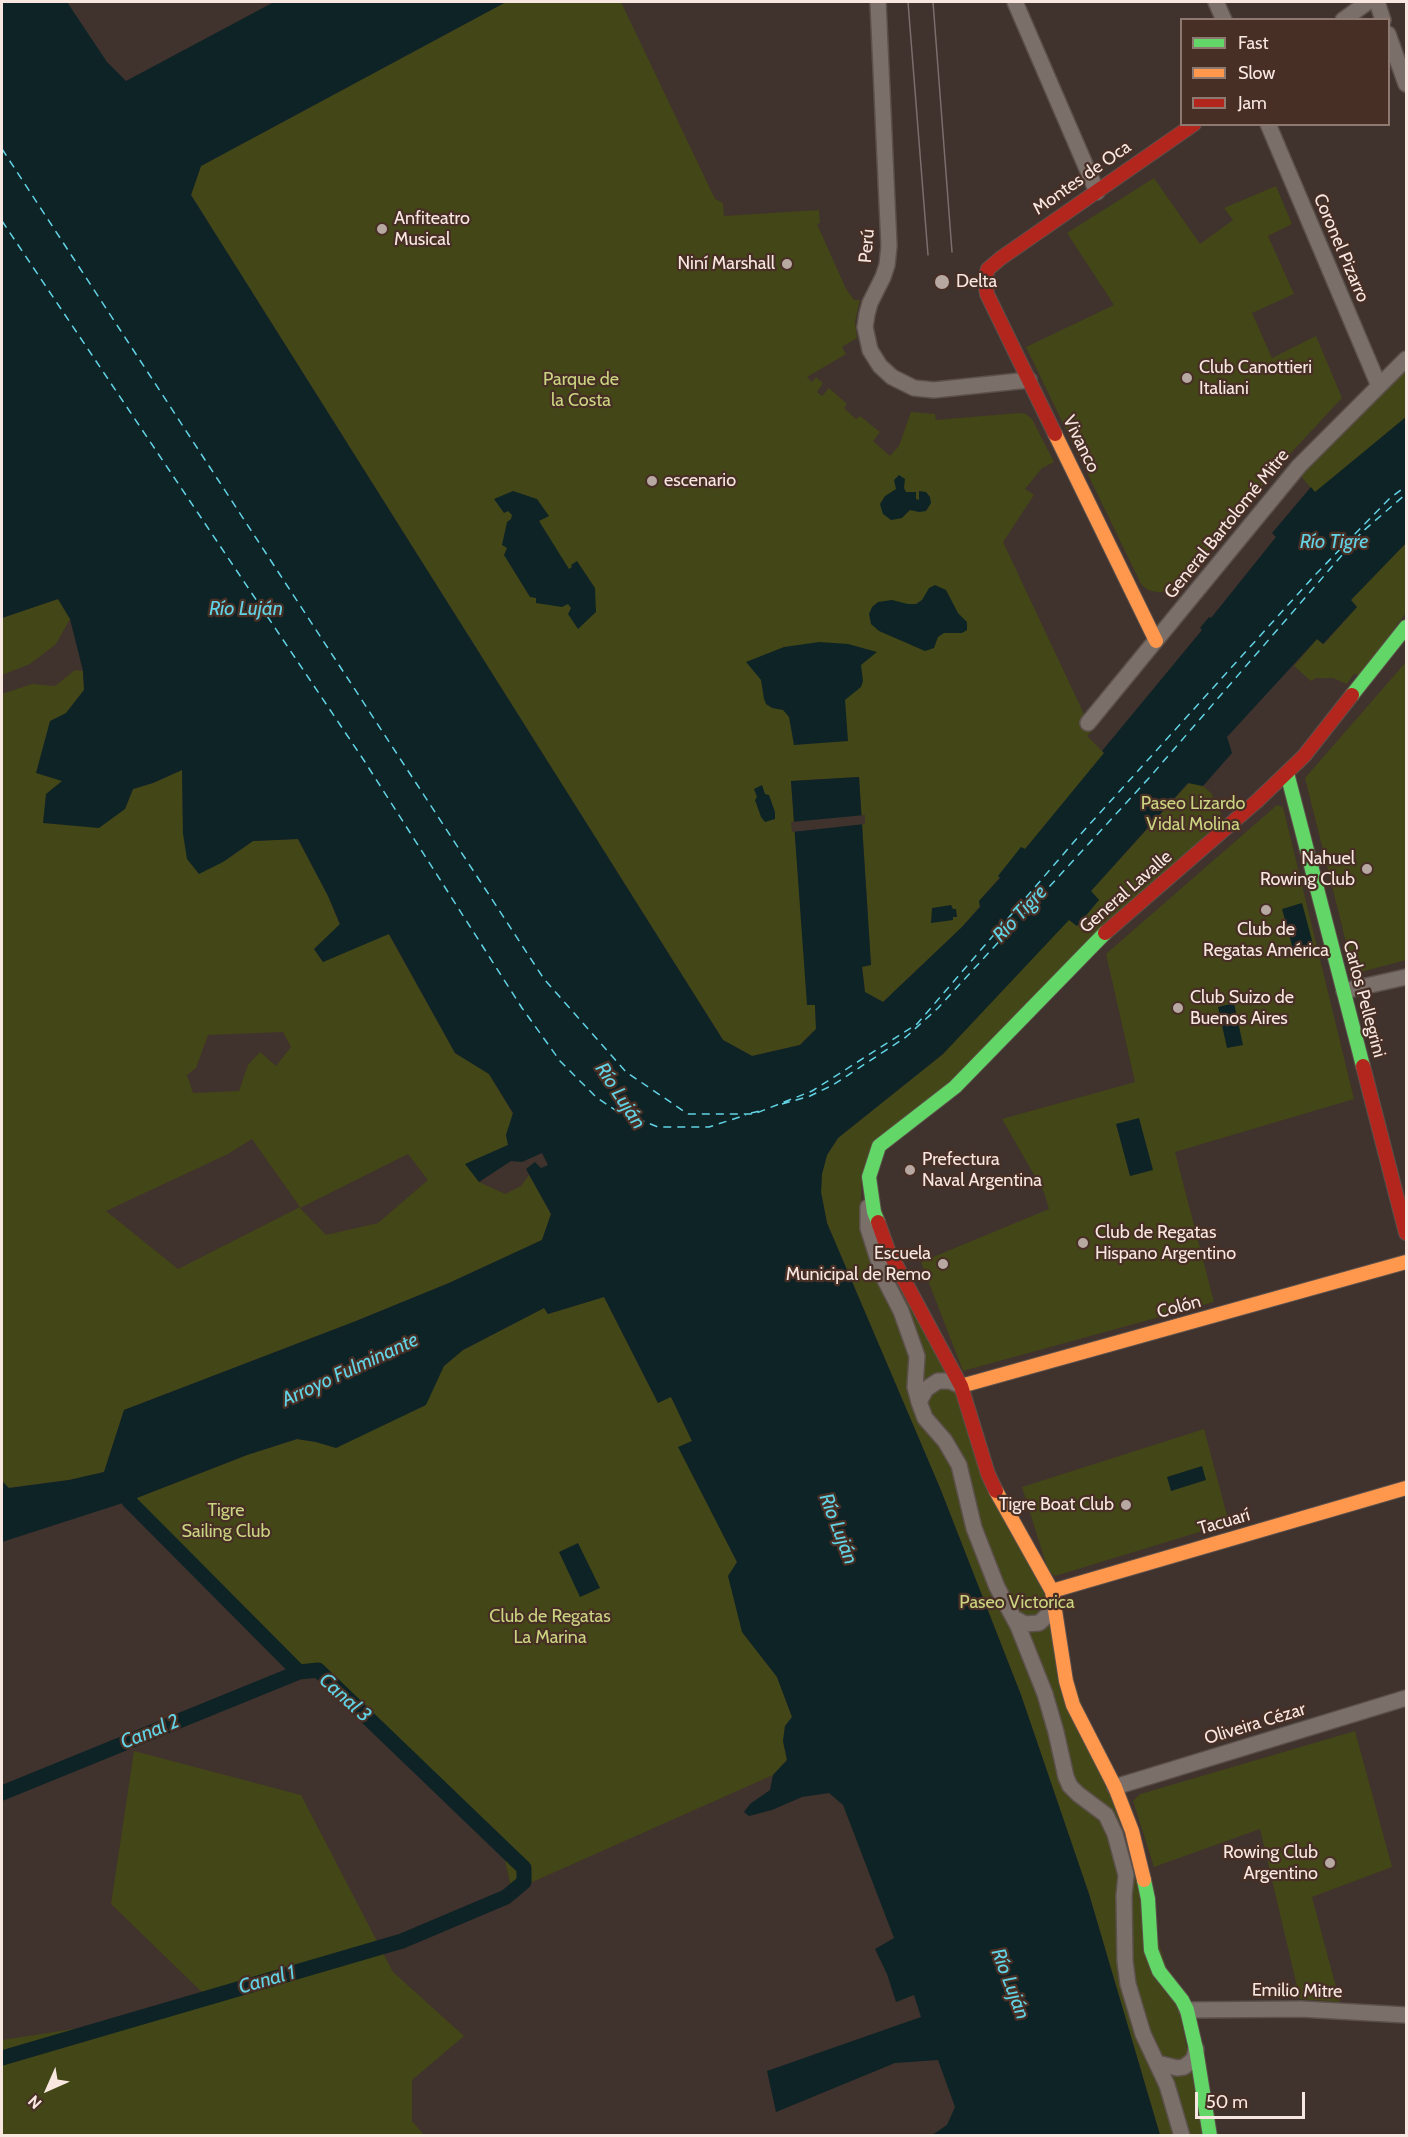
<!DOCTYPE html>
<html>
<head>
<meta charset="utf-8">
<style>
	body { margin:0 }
	#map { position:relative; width:1408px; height:2137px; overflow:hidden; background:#40322d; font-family:Cabin,sans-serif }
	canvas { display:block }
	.frame { position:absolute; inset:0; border:3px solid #f8e7e1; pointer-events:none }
	.legend { position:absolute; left:1180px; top:18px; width:210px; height:108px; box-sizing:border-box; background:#482f25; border:2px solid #8e7970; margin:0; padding:8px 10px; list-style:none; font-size:18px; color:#f8e7e1 }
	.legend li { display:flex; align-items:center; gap:12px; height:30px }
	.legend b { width:30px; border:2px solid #8e7970 }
	.north { position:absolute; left:18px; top:2059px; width:60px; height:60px; -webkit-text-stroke:4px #482f25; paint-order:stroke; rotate:225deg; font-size:16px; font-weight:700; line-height:24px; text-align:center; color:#f8e7e1 }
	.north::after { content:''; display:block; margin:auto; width:21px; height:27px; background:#f8e7e1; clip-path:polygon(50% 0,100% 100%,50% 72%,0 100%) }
	.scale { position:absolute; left:1195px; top:2092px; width:110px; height:27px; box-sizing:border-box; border:3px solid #f8e7e1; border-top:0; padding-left:8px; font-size:18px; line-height:21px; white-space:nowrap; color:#f8e7e1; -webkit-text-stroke:4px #482f25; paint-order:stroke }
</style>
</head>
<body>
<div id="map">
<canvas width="1408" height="2137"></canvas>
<div class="frame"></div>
<ul class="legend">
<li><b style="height:8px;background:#63d668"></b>Fast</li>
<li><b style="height:8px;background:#ff974d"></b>Slow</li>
<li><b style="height:8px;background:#b3261e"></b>Jam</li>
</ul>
<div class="north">N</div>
<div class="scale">50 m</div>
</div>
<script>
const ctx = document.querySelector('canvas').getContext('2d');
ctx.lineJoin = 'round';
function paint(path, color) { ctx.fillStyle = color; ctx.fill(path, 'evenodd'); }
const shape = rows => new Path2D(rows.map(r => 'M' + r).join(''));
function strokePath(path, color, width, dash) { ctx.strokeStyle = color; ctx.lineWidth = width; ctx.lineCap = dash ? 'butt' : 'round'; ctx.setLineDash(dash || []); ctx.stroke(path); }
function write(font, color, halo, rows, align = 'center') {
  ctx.font = font + ' Cabin,sans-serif'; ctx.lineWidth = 4.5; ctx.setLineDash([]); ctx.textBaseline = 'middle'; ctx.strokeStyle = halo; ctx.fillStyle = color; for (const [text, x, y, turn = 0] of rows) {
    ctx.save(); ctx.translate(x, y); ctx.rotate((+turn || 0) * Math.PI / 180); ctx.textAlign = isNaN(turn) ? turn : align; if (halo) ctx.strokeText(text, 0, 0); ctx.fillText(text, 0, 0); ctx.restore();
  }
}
const green = shape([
	[506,2,621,2,715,199,723,203,724,216,819,210,820,223,817,224,846,289,854,300,860,300,855,322,857,338,842,347,846,354,807,377,812,382,816,377,823,383,817,392,822,396,829,388,847,404,844,408,856,419,860,416,880,432,873,441,890,456,899,446,911,412,935,414,936,420,1019,413,1026,414,1032,419,1054,462,1042,468,1025,489,1034,495,1003,542,1092,731,1087,736,1104,753,1025,850,1021,848,999,875,1000,877,979,901,980,906,962,927,883,1002,865,992,862,966,871,965,859,777,791,781,808,1005,815,1004,816,1029,800,1045,752,1056,723,1040,191,195,201,166],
	[1154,178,1200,244,1233,220,1224,208,1276,186,1292,224,1268,236,1294,294,1252,313,1272,358,1316,336,1342,398,1276,469,1182,585,1171,592,1157,592,1148,590,1141,584,1026,347,1114,305,1067,233],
	[1406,367,1406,417,1315,493,1300,475],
	[1406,543,1406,613,1359,675,1354,674,1347,684,1333,678,1316,678,1311,681,1294,666,1317,639,1324,644,1357,607,1350,601],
	[58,599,70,619,56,644,30,664,2,675,2,618],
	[1406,662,1406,960,1361,972,1352,966,1305,778],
	[75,670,83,671,84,690,66,713,62,781,125,809,133,789,153,783,182,770,183,834,223,862,253,841,298,839,328,896,340,925,314,949,323,962,388,933,455,1053,489,1074,513,1114,506,1135,508,1145,466,1164,479,1182,505,1194,521,1186,529,1175,551,1214,542,1240,449,1283,356,1321,124,1410,104,1472,69,1480,8,1488,2,1481,2,694,32,684,55,686],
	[283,1032,291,1047,276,1066,260,1052,248,1065,239,1091,193,1093,187,1075,196,1068,208,1035],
	[252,1139,300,1207,178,1269,106,1211,228,1154],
	[408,1154,428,1180,378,1223,326,1235,300,1208],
	[1189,783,1203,786,1211,793,1223,818,862,1173,861,1201,955,1388,1046,1593,1178,2003,1204,2135,1160,2135,1089,1894,1021,1695,940,1488,827,1223,821,1192,822,1174,827,1155,838,1138,943,1054,1069,919,1077,926,1099,900,1091,891],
	[1277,805,1283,807,1354,1099,1175,1152,1214,1302,963,1371,921,1262,1049,1209,1044,1192,1002,1119,1135,1082,1106,954],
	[604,1297,658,1403,671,1396,692,1441,679,1448,737,1562,742,1632,777,1677,792,1717,785,1726,783,1741,787,1760,773,1775,512,1891,502,1848,487,1824,459,1796,385,1730,323,1681,299,1672,129,1501,247,1455,297,1439,316,1442,337,1448,444,1366,463,1350,544,1308,548,1314],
	[1204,1429,1229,1523,1055,1576,1048,1570,1022,1487],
	[1355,1731,1392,1867,1312,1897,1340,2002,1300,1999,1260,1829,1154,1867,1133,1801,1140,1794,1144,1793],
	[134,1751,301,1795,393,1972,464,2036,412,2080,412,2121,424,2135,2,2135,2,2040,125,2021,175,2002,209,1999,111,1904]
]);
const water = shape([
	[2,2,67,2,107,62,126,81,274,2,506,2,201,166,191,195,723,1040,752,1056,800,1045,816,1029,815,1005,807,1005,791,781,859,777,871,965,862,967,865,992,883,1002,962,927,980,907,979,901,1000,878,998,876,1021,847,1025,849,1104,753,1102,751,1202,630,1200,628,1209,617,1211,618,1276,537,1272,533,1311,487,1315,492,1406,417,1406,543,1351,600,1357,607,1323,644,1317,639,1227,737,1232,753,1203,786,1188,783,1091,891,1099,900,1077,926,1069,920,943,1054,838,1138,827,1155,822,1174,821,1192,827,1223,940,1488,1021,1695,1089,1894,1160,2135,932,2135,947,2125,955,2107,938,2060,895,2063,776,2112,767,2071,921,2017,914,1995,896,2002,887,1974,875,1949,894,1938,843,1805,829,1793,802,1797,772,1810,749,1816,744,1812,750,1804,770,1790,773,1775,787,1760,783,1741,785,1726,792,1717,777,1677,742,1632,728,1576,737,1562,678,1447,692,1441,671,1397,658,1403,604,1297,548,1314,544,1308,463,1350,444,1366,426,1405,336,1448,316,1442,297,1439,247,1455,129,1501,2,1542,2,1481,9,1488,69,1480,104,1472,124,1410,356,1321,449,1283,542,1240,551,1214,526,1169,535,1162,541,1168,548,1165,542,1153,522,1162,511,1161,479,1182,465,1164,508,1145,506,1135,513,1113,489,1074,455,1053,389,934,323,962,314,949,340,924,328,896,298,839,253,841,223,862,199,874,187,859,183,834,182,770,153,783,133,789,125,809,99,828,43,823,46,794,62,781,36,773,50,721,66,713,84,690,83,671,70,619,58,599,2,618],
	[899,475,905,479,904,488,906,492,916,492,916,499,919,500,919,491,926,492,930,497,931,503,926,511,919,512,910,510,902,518,891,520,883,514,880,504,885,496,896,489,894,480],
	[513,491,537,499,549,516,539,521,569,569,572,567,571,565,577,561,595,588,596,612,578,629,568,614,571,608,568,604,562,607,536,603,536,598,530,597,504,555,507,548,502,545,507,522,511,519,512,515,508,511,504,513,494,499],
	[935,585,946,590,958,613,967,622,967,630,962,633,944,633,938,637,934,648,925,651,879,631,871,624,869,614,872,607,878,602,892,600,908,604,916,604,922,600,929,588],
	[819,642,848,644,877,652,861,665,863,681,861,687,845,700,848,741,794,745,789,717,783,710,772,708,766,704,764,699,761,680,746,662,784,647],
	[762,785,765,794,769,795,775,812,775,819,765,822,761,817,755,800,757,797,754,789],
	[1302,903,1313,944,1293,949,1282,909],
	[951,905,953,909,956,909,957,917,953,917,953,920,931,923,932,908],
	[1234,1003,1243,1045,1227,1048,1218,1007],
	[1139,1118,1153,1170,1130,1176,1116,1124],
	[1202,1466,1206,1480,1171,1491,1167,1477],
	[578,1543,600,1588,580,1597,559,1552]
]);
const pier = shape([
	[865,815,865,824,792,832,791,822]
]);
const canal = shape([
	[129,1501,299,1672],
	[2,1793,299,1672,318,1670,524,1868,524,1882,506,1897,402,1941,2,2058]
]);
const ferry = shape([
	[2,149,544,979,626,1072,688,1114,754,1114,812,1091,917,1024,1079,836,1316,574,1389,499,1406,486],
	[2,221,365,762,522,1008,560,1061,596,1097,615,1110,658,1127,709,1127,746,1115],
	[782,1104,810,1096,833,1085,906,1037,938,1008,1149,778,1362,532,1406,494],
	[751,1113,760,1111]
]);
const street = shape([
	[878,2,889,246,887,265,883,277,870,303,867,314,865,327,870,350,880,366,892,377,914,388,934,390,1029,380],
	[1015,2,1097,192],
	[1216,2,1224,20],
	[1377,2,1383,20],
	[1343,20,1368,2],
	[1388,34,1406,84],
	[1268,124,1379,386],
	[1088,723,1299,466,1406,359],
	[1344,991,1406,977],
	[868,1207,868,1228,884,1278,901,1311,917,1356,915,1387,919,1402,925,1418,945,1441,959,1465,974,1528,997,1587,1018,1626,1045,1694,1056,1732,1066,1777,1070,1786,1078,1794,1106,1815,1115,1834,1126,1875,1124,1896,1125,1961,1128,1984,1143,2034,1167,2085,1182,2136],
	[919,1402,926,1389,938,1381,950,1381,961,1386],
	[1014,1618,1025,1624,1039,1623,1049,1614,1054,1602],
	[1115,1787,1406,1698],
	[1187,2010,1301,2009,1406,2015],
	[1157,2063,1177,2068,1184,2067,1194,2059,1196,2049]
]);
const fast = shape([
	[1352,695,1406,627],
	[1287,773,1363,1066],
	[878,1222,874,1212,869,1177,879,1146,955,1087,1105,933],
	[1144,1880,1148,1899,1151,1950,1159,1971,1182,2000,1187,2010,1196,2049,1210,2136]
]);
const slow = shape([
	[1055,434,1156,641],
	[961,1386,1406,1262],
	[996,1491,1052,1591,1066,1681,1073,1705,1115,1787,1132,1831,1144,1880],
	[1052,1591,1406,1488]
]);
const jam = shape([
	[1055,434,987,294,985,279,988,269,1001,258,1194,124],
	[1105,933,1257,801,1304,756,1352,695],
	[1363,1066,1406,1233],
	[878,1222,888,1250,961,1386,988,1474,996,1491]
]);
const tram = shape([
	[908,2,928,255],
	[933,2,952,252]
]);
const markers = [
	[382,229,6,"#b8a8a2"],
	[787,264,6,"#b8a8a2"],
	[942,282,8,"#b8a8a2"],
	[1187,378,6,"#b8a8a2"],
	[652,481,6,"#b8a8a2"],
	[1367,869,6,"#b8a8a2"],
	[1266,910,6,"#b8a8a2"],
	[1178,1008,6,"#b8a8a2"],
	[910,1170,6,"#b8a8a2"],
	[1083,1243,6,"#b8a8a2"],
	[943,1264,6,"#b8a8a2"],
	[1126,1505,6,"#b8a8a2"],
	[1330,1863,6,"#b8a8a2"]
];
const streetNames = [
	["Montes de Oca",1082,178,-35],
	["Perú",867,246,-85],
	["Coronel Pizarro",1341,248,67],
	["Vivanco",1081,444,64],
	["General Bartolomé Mitre",1227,524,-51],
	["General Lavalle",1126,892,-41],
	["Carlos Pellegrini",1364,999,75],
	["Colón",1179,1307,-15],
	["Tacuarí",1224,1522,-16],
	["Oliveira Cézar",1255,1724,-17],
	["Emilio Mitre",1297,1991,1]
];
const poiNames = [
	["Anfiteatro",394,219],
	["Musical",394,240],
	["Niní Marshall",775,264,"right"],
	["Delta",956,282],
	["Club Canottieri",1199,368],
	["Italiani",1199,389],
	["escenario",664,481],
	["Nahuel",1355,859,"right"],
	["Rowing Club",1355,880,"right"],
	["Club de",1266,930,"center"],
	["Regatas América",1266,951,"center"],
	["Club Suizo de",1190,998],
	["Buenos Aires",1190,1019],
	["Prefectura",922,1160],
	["Naval Argentina",922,1181],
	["Club de Regatas",1095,1233],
	["Hispano Argentino",1095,1254],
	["Escuela",931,1254,"right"],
	["Municipal de Remo",931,1275,"right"],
	["Tigre Boat Club",1114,1505,"right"],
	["Rowing Club",1318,1853,"right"],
	["Argentino",1318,1874,"right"]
];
const parkNames = [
	["Parque de",581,380],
	["la Costa",581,401],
	["Paseo Lizardo",1193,804],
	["Vidal Molina",1193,825],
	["Tigre",226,1511],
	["Sailing Club",226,1532],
	["Paseo Victorica",1017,1603],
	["Club de Regatas",550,1617],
	["La Marina",550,1638]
];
const waterNames = [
	["Río Tigre",1334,542],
	["Río Luján",246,609],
	["Río Tigre",1020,914,-47],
	["Río Luján",620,1096,57],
	["Arroyo Fulminante",350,1370,-25],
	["Río Luján",838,1529,69],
	["Canal 3",345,1698,42],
	["Canal 2",150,1732,-22],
	["Canal 1",267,1980,-16],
	["Río Luján",1010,1984,69]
];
paint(green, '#434617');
paint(water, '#0e2326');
paint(pier, '#40322d');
strokePath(canal, '#0e2326', 15);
strokePath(ferry, '#61d3e5', 1.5, [8, 6]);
strokePath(street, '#5c504b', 18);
strokePath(fast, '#5c504b', 16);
strokePath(slow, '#5c504b', 16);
strokePath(jam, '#5c504b', 16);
strokePath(street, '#7b6f6a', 15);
strokePath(fast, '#63d668', 14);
strokePath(slow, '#ff974d', 14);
strokePath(jam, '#b3261e', 14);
strokePath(tram, '#7a6f6c', 1.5);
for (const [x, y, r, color] of markers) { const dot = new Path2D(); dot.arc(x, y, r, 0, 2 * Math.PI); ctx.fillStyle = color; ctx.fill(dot); strokePath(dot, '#482f25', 2); }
write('18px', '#f8e7e1', '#482f25', streetNames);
write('18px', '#f8e7e1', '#482f25', poiNames, 'left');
write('18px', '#cad481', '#482f25', parkNames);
write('italic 20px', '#61d3e5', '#482f25', waterNames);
</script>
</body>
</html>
